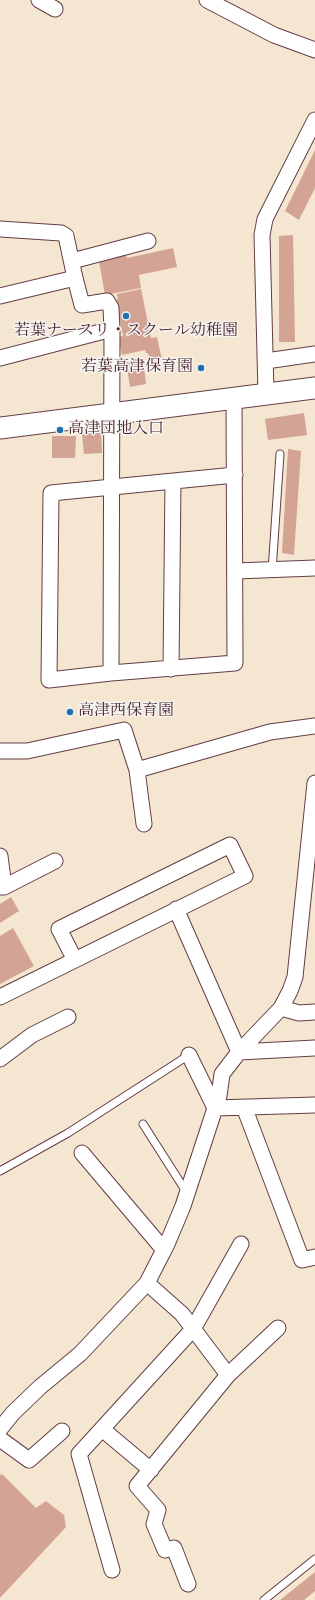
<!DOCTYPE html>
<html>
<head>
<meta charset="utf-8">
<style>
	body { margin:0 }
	canvas { display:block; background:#f4e6d1 }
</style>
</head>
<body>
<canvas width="315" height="1600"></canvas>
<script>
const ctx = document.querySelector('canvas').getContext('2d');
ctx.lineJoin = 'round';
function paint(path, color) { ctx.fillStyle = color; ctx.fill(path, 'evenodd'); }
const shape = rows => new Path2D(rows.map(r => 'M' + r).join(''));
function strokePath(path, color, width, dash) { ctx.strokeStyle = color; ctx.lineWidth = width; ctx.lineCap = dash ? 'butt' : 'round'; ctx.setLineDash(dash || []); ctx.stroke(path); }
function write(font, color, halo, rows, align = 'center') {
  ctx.font = font + ' Vollkorn,"Noto Serif JP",serif'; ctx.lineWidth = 3; ctx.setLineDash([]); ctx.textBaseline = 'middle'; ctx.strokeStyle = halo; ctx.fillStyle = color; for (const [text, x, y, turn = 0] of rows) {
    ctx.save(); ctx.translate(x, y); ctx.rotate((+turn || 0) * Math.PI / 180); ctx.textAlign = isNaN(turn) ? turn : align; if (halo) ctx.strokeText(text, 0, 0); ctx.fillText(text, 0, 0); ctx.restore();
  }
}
const building = shape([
	[315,150,315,188,299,220,285,211],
	[293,235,295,342,279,342,279,236],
	[173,248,177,267,139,275,141,288,105,295,99,261,126,255,127,258],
	[141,289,151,338,157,337,162,360,150,362,148,353,146,353,145,350,122,355,118,337,123,336,116,300,118,299,117,294],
	[143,360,146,384,130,387,126,362],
	[304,413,307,435,268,440,265,419],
	[101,433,102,453,84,454,82,434],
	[52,436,76,436,75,458,52,458],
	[288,449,301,451,294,555,282,553],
	[11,897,19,911,0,923,0,904],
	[13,928,34,966,0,984,0,936],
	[2,1474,36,1508,46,1501,64,1515,66,1527,0,1598,0,1475],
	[315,1572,315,1591,304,1600,280,1600]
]);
const lane = shape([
	[272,571,280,454],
	[143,1124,187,1193],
	[0,1171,68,1133,189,1055],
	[264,1600,315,1559]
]);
const street = shape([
	[39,0,55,9],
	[207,0,274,35,315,50],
	[0,229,61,233,66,236,75,278,0,296],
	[72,261,148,241],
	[75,278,82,305,107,301,111,308,112,329],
	[0,358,112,329,111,673,235,663,234,398],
	[266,361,315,354],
	[266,394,262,235,265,219,270,209,315,120],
	[235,571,315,568],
	[171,669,173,481],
	[111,673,49,680,51,493,235,475],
	[0,751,27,751,124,730,137,770],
	[315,783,295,977,290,991,281,1008,299,1013,315,1012],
	[144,824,137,770,270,732,315,726],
	[0,856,4,887,0,887],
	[4,887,55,861],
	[176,909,239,1052,315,1048],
	[0,997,245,876,230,845,59,929,75,960],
	[189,1055,215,1108],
	[0,1059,32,1035,68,1017],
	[244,1107,302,1260,315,1257],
	[215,1108,315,1105],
	[82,1153,164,1250],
	[147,1283,182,1314,228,1375],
	[0,1429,13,1413,40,1387,80,1354,147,1283,167,1244,183,1206,219,1096,222,1074,239,1052,281,1008],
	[102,1429,151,1470],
	[0,1439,29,1460,62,1431],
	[112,1570,79,1454,193,1329,241,1244],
	[188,1584,174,1548,165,1550,154,1524,158,1510,137,1486,228,1375,278,1328]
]);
const secondary = shape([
	[0,428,315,388]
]);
const markers = [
	[126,316,4,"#1f6fb2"],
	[201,368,4,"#1f6fb2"],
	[60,430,4,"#1f6fb2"],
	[70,712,4,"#1f6fb2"]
];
const poiNames = [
	["若葉ナースリ・スクール幼稚園",126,332,"center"],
	["若葉高津保育園",193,368,"right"],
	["高津団地入口",68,430],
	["高津西保育園",78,712]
];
paint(building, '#d3a394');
strokePath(lane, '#643d44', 9);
strokePath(street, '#643d44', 17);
strokePath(secondary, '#643d44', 23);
strokePath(lane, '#fff', 7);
strokePath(street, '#fff', 15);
strokePath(secondary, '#fff', 21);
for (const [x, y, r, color] of markers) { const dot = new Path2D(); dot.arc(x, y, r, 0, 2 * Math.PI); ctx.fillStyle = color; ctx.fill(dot); strokePath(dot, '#f6f6f2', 1.5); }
write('16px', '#4a1f2b', '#f6f6f2', poiNames, 'left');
</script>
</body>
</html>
